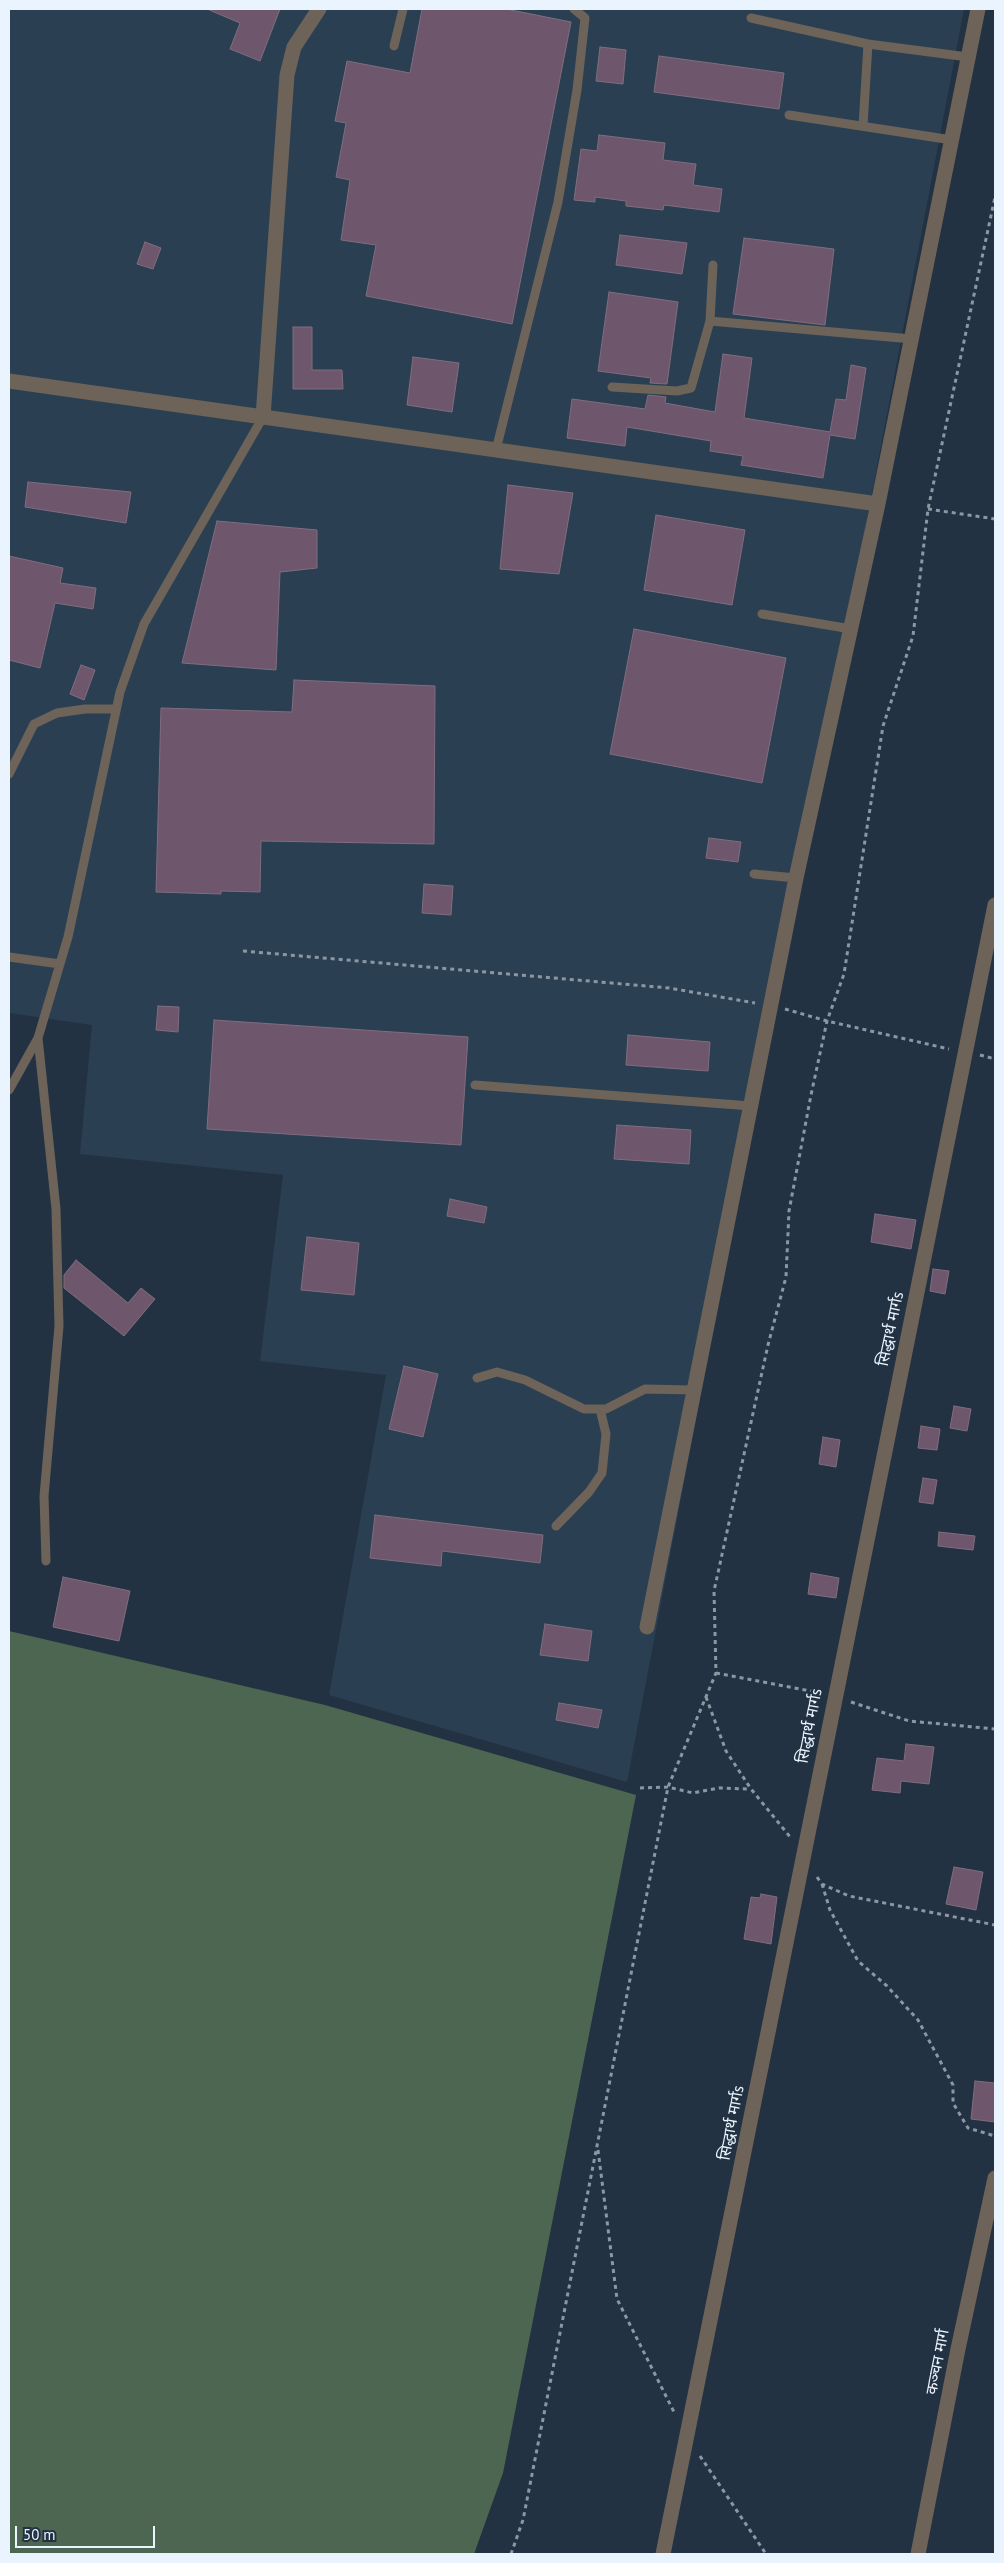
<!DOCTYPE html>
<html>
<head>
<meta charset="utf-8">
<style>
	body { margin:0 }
	#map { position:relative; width:1004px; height:2563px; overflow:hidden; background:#233242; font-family:"PT Sans",sans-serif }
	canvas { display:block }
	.frame { position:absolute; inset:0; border:10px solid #eaf4fe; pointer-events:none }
	.scale { position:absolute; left:15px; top:2526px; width:140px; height:22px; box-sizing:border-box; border:2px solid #eaf4fe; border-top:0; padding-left:6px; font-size:15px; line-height:18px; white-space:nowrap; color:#eaf4fe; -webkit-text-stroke:4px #233242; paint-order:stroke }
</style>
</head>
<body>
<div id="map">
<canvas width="1004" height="2563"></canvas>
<div class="frame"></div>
<div class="scale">50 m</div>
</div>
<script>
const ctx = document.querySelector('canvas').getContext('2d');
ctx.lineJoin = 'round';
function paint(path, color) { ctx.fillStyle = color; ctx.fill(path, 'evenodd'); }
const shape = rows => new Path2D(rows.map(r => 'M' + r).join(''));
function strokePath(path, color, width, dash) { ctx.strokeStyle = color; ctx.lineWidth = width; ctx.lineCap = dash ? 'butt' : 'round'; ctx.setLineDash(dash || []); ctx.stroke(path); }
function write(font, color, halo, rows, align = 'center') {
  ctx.font = font + ' "PT Sans","Noto Sans Devanagari",sans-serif'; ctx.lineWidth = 4.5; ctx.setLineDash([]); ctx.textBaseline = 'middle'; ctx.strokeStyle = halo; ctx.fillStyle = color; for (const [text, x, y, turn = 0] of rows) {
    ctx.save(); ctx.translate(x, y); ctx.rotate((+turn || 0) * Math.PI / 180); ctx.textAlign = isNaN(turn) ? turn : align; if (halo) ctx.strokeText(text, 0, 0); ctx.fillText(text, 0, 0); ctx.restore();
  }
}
const built = shape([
	[9,9,964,9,627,1782,329,1695,386,1375,260,1361,283,1175,80,1154,92,1025,9,1013]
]);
const forest = shape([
	[9,1631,325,1705,636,1795,503,2473,474,2554,9,2554]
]);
const building = shape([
	[207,9,280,9,260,61,230,49,240,23,207,9],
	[422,9,506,9,571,22,512,324,366,296,376,245,341,240,350,180,336,177,346,123,335,121,347,61,410,73,422,9],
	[600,47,626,50,623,84,596,81,600,47],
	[659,56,784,73,779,109,654,92,659,56],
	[599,135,665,143,663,160,696,164,693,185,722,189,719,212,664,205,663,210,626,206,626,201,595,197,595,202,574,200,581,149,597,151,599,135],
	[620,235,687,243,682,274,616,265,620,235],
	[744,238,834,249,825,325,733,314,744,238],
	[145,242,161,248,153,269,137,264,145,242],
	[609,292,678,302,667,384,650,383,651,378,598,371,609,292],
	[293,327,312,327,312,370,342,370,343,389,293,389,293,327],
	[723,354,752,358,744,418,830,432,836,399,846,400,851,365,866,368,855,439,830,435,823,478,741,465,743,456,710,451,711,441,627,427,625,446,567,438,572,399,645,409,648,395,666,397,665,403,715,412,723,354],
	[413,357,459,363,452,412,407,405,413,357],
	[28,482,131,492,126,523,25,507,28,482],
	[508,485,573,493,559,574,500,569,508,485],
	[656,515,745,530,732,605,644,590,656,515],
	[217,521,317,530,317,568,280,572,276,670,182,663,217,521],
	[9,556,63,568,60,583,96,588,93,609,55,603,40,668,9,660,9,556],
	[634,629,786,658,762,783,610,754,634,629],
	[81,665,95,670,84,700,70,694,81,665],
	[294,680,435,686,434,844,261,841,260,892,221,891,221,894,156,892,161,708,292,712,294,680],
	[709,838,741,842,738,862,706,858,709,838],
	[424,884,453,886,451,915,422,913,424,884],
	[158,1006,179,1007,178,1032,156,1030,158,1006],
	[214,1020,468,1037,461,1145,207,1129,214,1020],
	[628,1035,710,1042,708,1071,626,1065,628,1035],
	[617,1125,691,1130,689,1164,614,1159,617,1125],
	[450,1199,487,1207,484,1223,447,1216,450,1199],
	[875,1214,916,1220,911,1249,871,1242,875,1214],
	[307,1237,359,1243,354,1295,301,1290,307,1237],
	[76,1260,128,1303,141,1288,155,1299,124,1336,64,1288,64,1275,76,1260],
	[933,1269,949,1271,945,1294,930,1291,933,1269],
	[404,1366,438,1374,423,1437,389,1429,404,1366],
	[954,1406,971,1409,967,1431,950,1428,954,1406],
	[921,1426,940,1429,937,1450,918,1448,921,1426],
	[823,1437,840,1440,836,1467,819,1464,823,1437],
	[923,1478,937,1480,933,1504,919,1502,923,1478],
	[375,1515,543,1535,540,1563,442,1551,441,1566,370,1558,375,1515],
	[939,1532,975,1536,973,1550,938,1546,939,1532],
	[811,1573,839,1578,836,1598,808,1594,811,1573],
	[63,1577,130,1591,119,1641,53,1627,63,1577],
	[545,1624,592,1631,588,1661,540,1655,545,1624],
	[559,1703,602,1710,598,1728,556,1720,559,1703],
	[906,1744,934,1747,929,1784,901,1781,900,1793,872,1790,877,1758,904,1761,906,1744],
	[954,1867,983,1872,976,1910,946,1904,954,1867],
	[761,1894,777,1897,771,1944,744,1939,751,1897,760,1898,761,1894],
	[975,2081,995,2083,995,2122,971,2119,975,2081]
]);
const path = shape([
	[928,509,995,519],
	[243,951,669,988,755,1003],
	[785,1009,827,1021,949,1049],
	[980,1055,995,1059],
	[716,1673,821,1693],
	[706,1697,726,1751,751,1789,791,1838],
	[851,1702,909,1721,995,1729],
	[640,1788,668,1787,693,1793,719,1788,750,1789],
	[817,1877,822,1884,849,1896,995,1925],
	[822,1884,830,1910,858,1961,887,1986,918,2020,953,2085,953,2103,968,2128,995,2136],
	[598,2150,617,2299,674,2412],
	[700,2456,766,2554],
	[511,2554,523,2520,668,1787,716,1673,714,1591,768,1345,786,1277,789,1211,811,1095,827,1021,844,974,883,726,913,636,928,509,995,197]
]);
const lane = shape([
	[751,18,868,44,863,126],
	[868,44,968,57],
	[394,46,403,9],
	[789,115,952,140],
	[710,321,713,265],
	[612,387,677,391,691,388,710,321,912,339],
	[496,450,558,202,577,90,585,18,574,9],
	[762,614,851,629],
	[9,774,34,724,57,713,85,709,116,709],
	[754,874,796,878],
	[9,957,60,964],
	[38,1038,56,1209,59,1326,44,1496,46,1561],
	[475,1085,751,1106],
	[9,1090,38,1038,68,937,120,692,144,624,263,417],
	[477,1378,497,1372,525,1380,584,1409,606,1409,645,1389,694,1390],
	[556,1526,589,1492,602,1473,606,1434,600,1409]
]);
const street = shape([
	[9,381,878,504],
	[263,417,287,75,294,47,319,9],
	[647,1627,796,878,878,504,978,9],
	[663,2554,995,905],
	[918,2554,958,2349,995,2178]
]);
const streetNames = [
	["सिद्धार्थ मार्गs",891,1329,-78],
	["सिद्धार्थ मार्गs",810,1726,-79],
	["सिद्धार्थ मार्गs",732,2123,-79],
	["कञ्चन मार्ग",938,2362,-79]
];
paint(built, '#2a3f52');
paint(forest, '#4d6652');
paint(building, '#6e576c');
strokePath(building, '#806d7e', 1);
strokePath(path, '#8b98a4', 3, [4, 4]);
strokePath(lane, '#6d6359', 9);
strokePath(street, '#6d6359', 15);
write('16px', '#eaf4fe', '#233242', streetNames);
</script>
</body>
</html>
